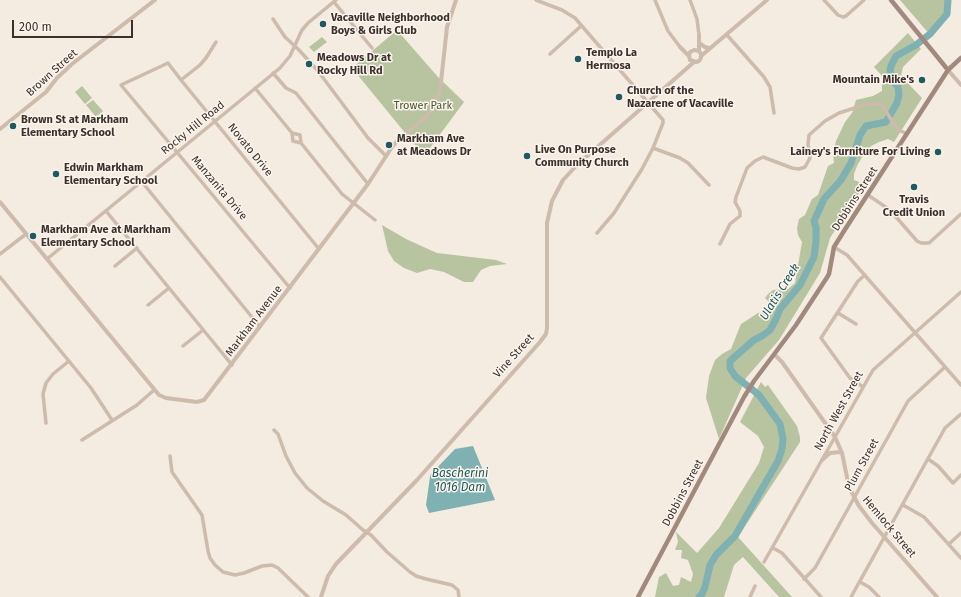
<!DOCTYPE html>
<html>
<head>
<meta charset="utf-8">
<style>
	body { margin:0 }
	#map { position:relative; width:961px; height:597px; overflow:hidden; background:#f4ebe1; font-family:"Fira Sans",sans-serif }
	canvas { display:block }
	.scale { position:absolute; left:12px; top:20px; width:121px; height:18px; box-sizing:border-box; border:2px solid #3b302b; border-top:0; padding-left:5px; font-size:12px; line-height:14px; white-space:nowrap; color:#3b302b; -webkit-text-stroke:3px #fbf5ee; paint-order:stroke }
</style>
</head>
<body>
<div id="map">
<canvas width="961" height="597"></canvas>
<div class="scale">200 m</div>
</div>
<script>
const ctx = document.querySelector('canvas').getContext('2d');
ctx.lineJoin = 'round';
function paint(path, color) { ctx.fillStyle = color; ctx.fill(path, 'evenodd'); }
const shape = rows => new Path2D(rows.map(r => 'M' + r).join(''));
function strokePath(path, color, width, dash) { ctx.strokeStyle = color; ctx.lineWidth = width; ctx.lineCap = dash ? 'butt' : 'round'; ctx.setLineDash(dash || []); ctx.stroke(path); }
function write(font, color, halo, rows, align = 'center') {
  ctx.font = font + ' "Fira Sans",sans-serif'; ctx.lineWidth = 3; ctx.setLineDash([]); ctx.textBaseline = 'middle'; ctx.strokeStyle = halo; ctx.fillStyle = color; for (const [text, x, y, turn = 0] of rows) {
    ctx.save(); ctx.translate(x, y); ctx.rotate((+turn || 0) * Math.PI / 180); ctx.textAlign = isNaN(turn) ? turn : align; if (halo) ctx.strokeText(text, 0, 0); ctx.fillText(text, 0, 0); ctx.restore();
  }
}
const green = shape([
	[900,0,950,0,950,5,948,15,931,36],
	[397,30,438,77,464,102,424,156,352,68],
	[908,33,921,49,903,67,901,76,922,98,894,142,888,139,879,142,871,146,862,157,857,166,854,174,854,180,865,184,830,238,820,273,779,340,746,378,719,439,706,398,709,376,715,360,722,354,731,349,741,324,758,313,772,311,770,303,765,298,768,294,773,290,788,289,795,283,802,242,798,235,797,228,799,219,805,215,812,199,818,195,828,166,834,163,833,153,836,141,845,122,852,113,856,100,873,96,882,91,882,76,874,67],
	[322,37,327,42,314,52,309,47],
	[82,86,92,98,85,104,75,92],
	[93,100,103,111,96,117,86,105],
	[382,225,406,239,437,253,496,260,507,264,490,266,481,270,473,282,464,282,444,272,430,269,417,273,404,268,394,261,388,251],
	[761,382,765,387,768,385,797,426,800,437,800,442,738,537,792,597,779,597,743,557,734,565,724,597,655,597,659,577,666,573,673,586,679,585,681,577,691,582,693,574,688,560,681,558,682,550,675,550,678,542,676,532,697,553,719,528,759,463,764,447,758,436,740,422]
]);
const water = shape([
	[473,446,495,500,429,513,426,505,430,477,431,474,455,449]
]);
const river = shape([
	[699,597,702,594,705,587,710,565,716,555,735,536,778,461,782,449,783,439,780,424,759,395,735,376,730,368,730,361,754,340,762,336,770,330,776,319,780,309,800,285,814,257,816,242,816,228,814,221,824,199,841,180,851,163,860,135,866,126,886,122,897,103,899,95,898,87,893,81,890,71,891,66,896,56,916,45,930,34,947,14,948,0]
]);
const minor = shape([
	[536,0,562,10,575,18,663,120,663,123,653,148,642,169,614,213,597,233],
	[655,0,668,31,680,47],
	[690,0,697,19,699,35],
	[824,0,838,15,843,17,846,16,864,0],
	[334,2,372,48],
	[273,19,285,37,299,50,318,71,368,138,386,156],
	[727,35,764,77,770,87,774,113],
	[550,54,581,26],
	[273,73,286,88,296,93,368,184],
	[181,80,200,65,206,58,216,42],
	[255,88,292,133,293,141,301,143],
	[292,133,300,135,301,143,342,194,375,220],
	[653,148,680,158,688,163,709,185],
	[142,182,260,327],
	[868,195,890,210,917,241,921,243,929,243,961,214],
	[106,211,232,365],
	[720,244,730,224,740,216,740,211,735,202,736,197,747,168,755,161,763,157,792,168,799,169,805,167,810,158,808,144,809,135,825,121,839,113,867,104,880,104,884,108,897,129,907,134],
	[834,247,847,255,961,385],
	[0,254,26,234],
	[47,259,280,68,290,56,302,30,308,23,336,0],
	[115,266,137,248],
	[0,277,91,388,112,420],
	[290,288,121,85,168,63,181,80,319,249],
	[148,305,169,288],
	[838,313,856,324],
	[183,346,203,330],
	[863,387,850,378,821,338,858,281,865,275],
	[46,423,43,394,46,383,53,374,69,361],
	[274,430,278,434,286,456,295,473,307,488,323,501,346,515,363,530,371,535,387,552,410,572,416,576,426,579,452,585,458,590,459,597],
	[82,440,137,405,154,390],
	[170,456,172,472,202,515,208,551,210,558,215,565,223,572,235,575,244,573,262,566,272,565,278,568,308,597],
	[928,459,938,466,953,483,961,475],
	[903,505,924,517,961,558],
	[949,544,961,533],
	[773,548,782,553,821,597],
	[764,562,873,370,961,292],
	[804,579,815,568,908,401,945,367],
	[860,582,869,587,879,597],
	[750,597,755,586],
	[851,597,945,428,961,414]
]);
const tertiary = shape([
	[699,43,705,47,709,48],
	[680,47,689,56],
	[701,56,767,0],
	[690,60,696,62,699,61,701,58,701,54,699,51,699,35],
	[690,60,689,56,690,52,694,50,699,51],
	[948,70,961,85],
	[0,129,46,92,57,78,72,64,155,0],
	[0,202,159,395,166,398,197,402,204,400,368,184,392,147,400,138,425,118,430,112,440,91,447,27,456,0],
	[775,355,782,362,835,437,842,453,849,487,859,506,872,523,937,597],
	[822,460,830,453,841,452],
	[321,597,328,576,336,564,417,480,540,342,546,334,547,328,547,223,552,201,563,180,577,165,694,62]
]);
const secondary = shape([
	[891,0,948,70],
	[638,597,744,397,754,381,796,325,826,279,829,274,834,247,844,231,948,70,961,58]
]);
const markers = [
	[323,24,4,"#1f5a5e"],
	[578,59,4,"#1f5a5e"],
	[309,64,4,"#1f5a5e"],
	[922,80,4,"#1f5a5e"],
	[619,97,4,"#1f5a5e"],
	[13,126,4,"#1f5a5e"],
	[389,145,4,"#1f5a5e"],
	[938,152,4,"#1f5a5e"],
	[527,156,4,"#1f5a5e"],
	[56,174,4,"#1f5a5e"],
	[914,187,4,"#1f5a5e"],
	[33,236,4,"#1f5a5e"]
];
const poiNames = [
	["Vacaville Neighborhood",331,18],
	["Boys & Girls Club",331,31],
	["Templo La",586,53],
	["Hermosa",586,66],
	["Meadows Dr at",317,58],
	["Rocky Hill Rd",317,71],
	["Mountain Mike's",914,80,"right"],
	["Church of the",627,91],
	["Nazarene of Vacaville",627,104],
	["Brown St at Markham",21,120],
	["Elementary School",21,133],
	["Markham Ave",397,139],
	["at Meadows Dr",397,152],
	["Live On Purpose",535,150],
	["Community Church",535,163],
	["Lainey's Furniture For Living",930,152,"right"],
	["Edwin Markham",64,168],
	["Elementary School",64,181],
	["Travis",914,200,"center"],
	["Credit Union",914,213,"center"],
	["Markham Ave at Markham",41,230],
	["Elementary School",41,243]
];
const streetNames = [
	["Brown Street",52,73,-42],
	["Rocky Hill Road",193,128,-39],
	["Novato Drive",250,150,51],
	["Manzanita Drive",219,188,50],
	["Dobbins Street",855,199,-57],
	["Markham Avenue",254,321,-53],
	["Vine Street",514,356,-48],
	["North West Street",839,411,-61],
	["Plum Street",862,465,-61],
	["Dobbins Street",683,493,-62],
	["Hemlock Street",889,527,50]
];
const parkNames = [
	["Trower Park",423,106]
];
const waterNames = [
	["Ulatis Creek",780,292,-58],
	["Bascherini",460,474],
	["1016 Dam",460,488]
];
paint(green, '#b8c4a0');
paint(water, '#7fb0b2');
strokePath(river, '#7fb0b2', 7);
strokePath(minor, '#cdbbac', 3.5);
strokePath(tertiary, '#cdbbac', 4);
strokePath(secondary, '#a18a7d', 4.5);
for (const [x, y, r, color] of markers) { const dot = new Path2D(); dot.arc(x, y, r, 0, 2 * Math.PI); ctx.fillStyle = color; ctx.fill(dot); strokePath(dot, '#fbf5ee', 1.5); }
write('bold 11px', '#3b302b', '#fbf5ee', poiNames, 'left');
write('11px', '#3b302b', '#fbf5ee', streetNames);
write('11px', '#4a5a2e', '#fbf5ee', parkNames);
write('italic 12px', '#1f5a5e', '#fbf5ee', waterNames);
</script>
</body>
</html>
